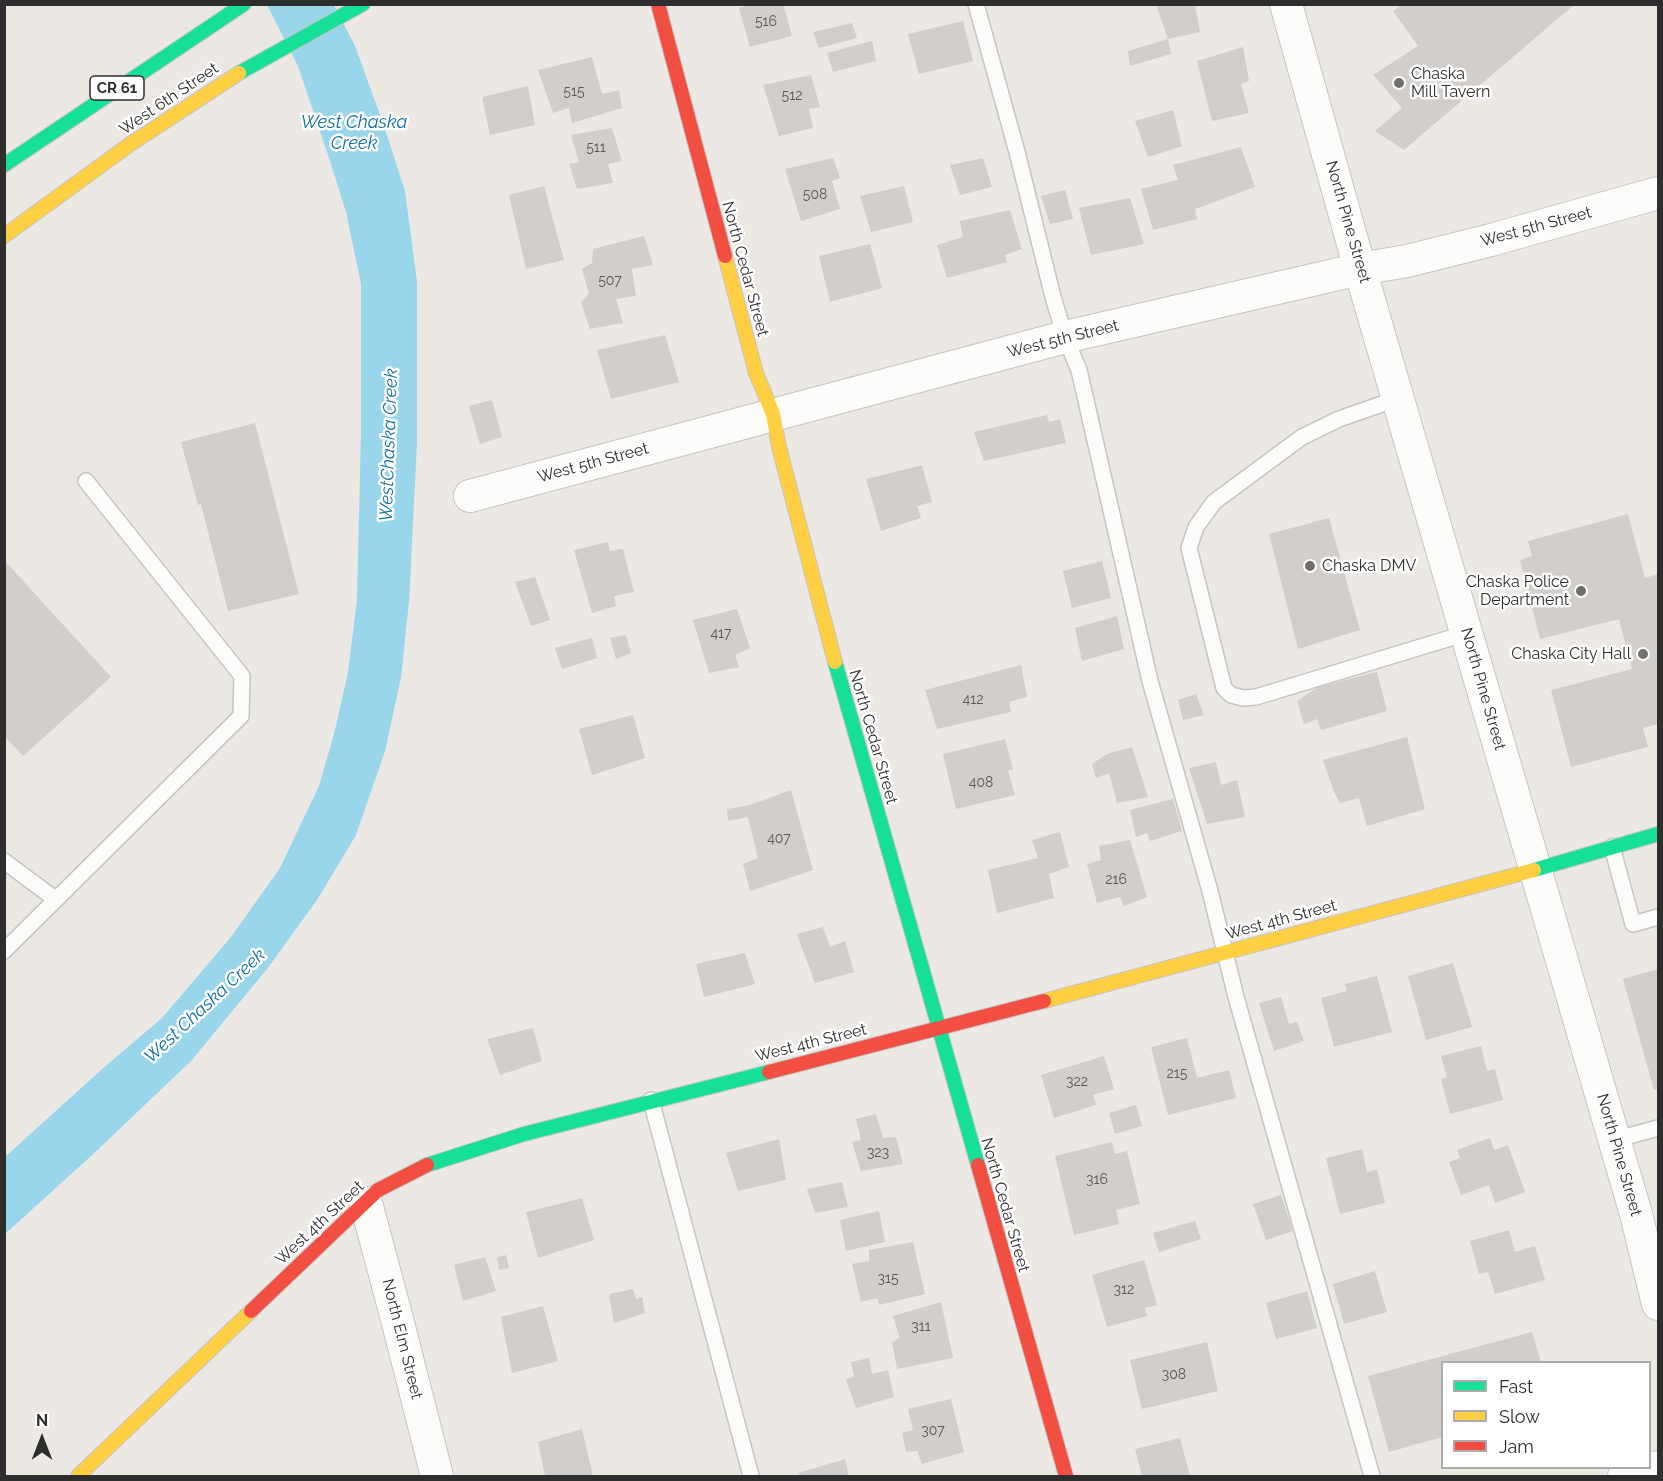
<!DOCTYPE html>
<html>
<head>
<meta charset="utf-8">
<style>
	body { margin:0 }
	#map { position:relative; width:1663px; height:1481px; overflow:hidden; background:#ece8e4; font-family:Raleway,sans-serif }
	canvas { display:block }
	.frame { position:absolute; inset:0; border:6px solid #2e2e2e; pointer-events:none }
	.legend { position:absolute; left:1441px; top:1361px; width:210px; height:108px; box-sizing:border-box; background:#fff; border:2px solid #ababab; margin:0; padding:8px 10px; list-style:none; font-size:18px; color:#2e2e2e }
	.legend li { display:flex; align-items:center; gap:12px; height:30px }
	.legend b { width:30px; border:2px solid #ababab }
	.north { position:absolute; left:12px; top:1409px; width:60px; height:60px; -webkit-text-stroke:4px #fff; paint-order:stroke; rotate:0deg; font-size:16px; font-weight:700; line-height:24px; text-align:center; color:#2e2e2e }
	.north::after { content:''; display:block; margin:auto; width:21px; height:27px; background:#2e2e2e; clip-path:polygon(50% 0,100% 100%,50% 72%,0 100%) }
</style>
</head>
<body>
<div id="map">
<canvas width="1663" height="1481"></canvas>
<div class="frame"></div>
<ul class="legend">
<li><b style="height:8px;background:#16e098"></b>Fast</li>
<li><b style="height:8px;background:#ffcf43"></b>Slow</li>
<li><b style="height:8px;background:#f24e42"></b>Jam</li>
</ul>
<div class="north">N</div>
</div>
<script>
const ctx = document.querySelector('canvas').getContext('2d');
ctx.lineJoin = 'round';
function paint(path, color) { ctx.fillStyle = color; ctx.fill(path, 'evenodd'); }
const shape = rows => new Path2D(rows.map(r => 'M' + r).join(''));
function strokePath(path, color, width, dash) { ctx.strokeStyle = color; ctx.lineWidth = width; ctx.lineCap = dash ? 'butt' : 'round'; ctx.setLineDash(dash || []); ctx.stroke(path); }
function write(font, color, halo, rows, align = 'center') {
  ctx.font = font + ' Raleway,sans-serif'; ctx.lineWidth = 5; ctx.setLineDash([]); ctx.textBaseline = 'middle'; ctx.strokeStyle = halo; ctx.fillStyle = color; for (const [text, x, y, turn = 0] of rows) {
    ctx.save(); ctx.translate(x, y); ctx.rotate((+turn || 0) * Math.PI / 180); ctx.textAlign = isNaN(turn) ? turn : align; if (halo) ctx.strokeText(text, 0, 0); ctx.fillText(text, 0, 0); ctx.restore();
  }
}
const water = shape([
	[267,5,334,5,355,46,383,123,405,191,417,281,417,444,409,602,401,678,385,751,356,835,317,900,267,969,191,1061,90,1157,5,1234,5,1157,101,1070,162,1018,231,937,280,868,319,786,334,734,348,673,357,599,361,433,361,284,346,212,330,161,298,66]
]);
const building = shape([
	[753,4,783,4,792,36,750,47,739,8],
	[1156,4,1195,4,1200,32,1168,39],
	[1403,4,1575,4,1404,150,1375,131,1402,108,1373,75,1418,46,1393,11],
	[963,21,973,61,919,74,908,34],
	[852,23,857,38,819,48,813,32],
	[1168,39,1171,54,1130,66,1128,51],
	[872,41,876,61,833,72,827,53],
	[1243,47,1249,81,1241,84,1249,113,1212,121,1197,61],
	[592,57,602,94,619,90,622,108,572,123,569,108,553,113,538,70],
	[811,75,820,107,809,109,813,128,779,136,763,85],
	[528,86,535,125,490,135,482,97],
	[1173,110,1182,146,1148,157,1135,121],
	[612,128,622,161,608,164,613,183,577,189,569,164,579,162,571,135],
	[1241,147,1255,187,1195,209,1197,219,1153,230,1141,189,1178,180,1173,165],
	[833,158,840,178,832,181,840,209,801,221,785,169],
	[983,158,992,187,960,195,950,165],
	[544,186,564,260,526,269,509,195],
	[904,186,913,222,871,232,860,196],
	[1065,190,1073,219,1050,224,1041,196],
	[1130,198,1144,244,1091,255,1079,208],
	[1010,210,1022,249,1005,255,1007,262,947,278,937,245,963,237,960,221],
	[644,236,653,265,632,269,636,296,616,299,623,323,590,329,581,302,589,294,582,269,592,263,593,249],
	[870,244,882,288,830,302,819,256],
	[665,335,679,382,611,399,597,350],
	[492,400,502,437,480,444,469,406],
	[1047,415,1049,422,1060,419,1066,443,984,461,974,432],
	[255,423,299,594,228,611,201,504,198,505,181,442],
	[922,465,932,502,917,506,921,518,881,531,866,479],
	[1628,514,1645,578,1658,574,1658,724,1643,728,1648,747,1571,767,1551,690,1632,669,1619,619,1540,639,1520,560,1532,556,1528,541],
	[1329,518,1360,630,1298,649,1269,534],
	[608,542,610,551,623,549,634,592,614,596,616,606,592,613,574,550],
	[4,560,111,677,23,756,4,736],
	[1102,561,1111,598,1072,608,1063,571],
	[535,577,550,620,531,626,515,582],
	[737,609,750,648,735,655,739,667,709,673,693,620],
	[1117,616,1124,649,1082,661,1075,628],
	[626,635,631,653,616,659,610,638],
	[592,638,597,658,562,669,555,648],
	[1021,665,1027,697,1009,702,1011,712,937,729,925,690],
	[1377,672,1387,711,1321,730,1317,719,1304,724,1297,701,1318,687],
	[1196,694,1204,715,1183,720,1178,700],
	[633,715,645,758,592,775,579,729],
	[1407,737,1425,809,1367,826,1359,798,1340,803,1334,792,1323,760],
	[1005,739,1013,769,1008,771,1015,795,956,809,943,754],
	[1132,747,1148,797,1117,803,1109,773,1096,778,1092,764,1107,754],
	[1216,762,1221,785,1237,780,1245,817,1207,824,1189,768],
	[791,790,813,870,750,891,743,864,758,858,748,817,728,821,727,809,750,805],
	[1173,799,1182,831,1150,841,1147,833,1136,837,1130,810],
	[1060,832,1069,867,1049,874,1054,898,997,913,988,870,1038,858,1032,840],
	[1130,840,1147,897,1124,906,1120,897,1097,903,1087,864,1101,860,1099,846],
	[823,927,830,947,845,941,854,972,815,983,797,934],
	[745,953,755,984,704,997,696,964],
	[1453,963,1472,1027,1426,1040,1408,976],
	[1658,969,1658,1089,1654,1090,1623,979],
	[1377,976,1392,1032,1334,1047,1321,998,1347,991,1345,984],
	[1281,997,1289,1024,1297,1022,1304,1041,1274,1051,1259,1003],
	[533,1028,542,1061,500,1075,487,1039],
	[1187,1038,1197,1078,1229,1070,1236,1098,1168,1115,1151,1047],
	[1481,1046,1487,1071,1495,1069,1503,1100,1450,1114,1441,1079,1447,1077,1441,1056],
	[1104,1056,1114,1089,1093,1095,1096,1105,1054,1118,1041,1075],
	[1136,1105,1142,1126,1115,1134,1109,1113],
	[876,1114,883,1138,896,1137,903,1164,861,1171,852,1142,861,1140,856,1119],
	[1490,1138,1494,1150,1508,1145,1525,1192,1495,1203,1489,1185,1461,1195,1449,1162,1460,1158,1457,1150],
	[779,1139,786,1180,738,1191,726,1153],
	[1112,1142,1115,1154,1127,1151,1140,1204,1116,1210,1119,1224,1074,1235,1055,1156],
	[1362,1149,1367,1172,1377,1169,1385,1203,1340,1214,1326,1158],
	[842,1182,848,1207,815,1213,807,1189],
	[1281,1195,1293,1231,1266,1240,1253,1204],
	[582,1198,594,1240,538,1258,526,1212],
	[879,1211,885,1242,846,1251,840,1220],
	[1195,1221,1201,1239,1159,1252,1153,1233],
	[1509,1230,1515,1252,1535,1246,1545,1280,1495,1294,1488,1272,1479,1274,1470,1241],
	[913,1242,925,1294,879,1305,877,1298,861,1302,852,1264,869,1261,869,1250],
	[506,1255,509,1268,499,1270,497,1257],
	[485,1257,496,1291,463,1301,454,1265],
	[1144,1260,1157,1305,1145,1308,1147,1316,1107,1327,1092,1275],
	[1375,1271,1387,1312,1344,1324,1333,1284],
	[633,1289,636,1299,642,1297,645,1313,614,1323,609,1294],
	[1307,1291,1317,1328,1276,1339,1266,1303],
	[941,1302,953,1358,897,1369,892,1342,900,1338,893,1316],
	[543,1306,558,1361,512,1373,501,1317],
	[1532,1332,1541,1362,1442,1362,1442,1437,1389,1452,1368,1376],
	[1207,1342,1218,1391,1142,1409,1130,1360],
	[869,1358,872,1374,888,1370,894,1397,856,1408,846,1380,854,1376,851,1362],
	[951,1399,964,1452,922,1464,917,1451,906,1452,902,1433,913,1430,908,1409],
	[582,1429,593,1476,545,1476,538,1442],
	[1180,1438,1190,1476,1142,1476,1135,1449],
	[845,1459,849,1476,800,1476,798,1473]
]);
const lane = shape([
	[976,4,1017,152,1053,297,1065,337,1079,370,1150,681,1210,891,1236,997,1372,1476],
	[1399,398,1339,419,1302,437,1214,502,1196,527,1189,548,1224,688,1231,695,1243,698,1256,697,1467,633],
	[1612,847,1633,924,1658,917],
	[4,861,55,899],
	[4,951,241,716,242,676,86,481],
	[651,1100,751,1476],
	[1614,1140,1658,1128]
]);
const street = shape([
	[1286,4,1360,269,1636,1214,1658,1304],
	[470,496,1065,337,1360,269,1407,261,1491,240,1658,193],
	[366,1203,397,1319,437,1476],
	[1624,1476,1658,1467]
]);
const fast = shape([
	[239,73,363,4],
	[4,165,244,4],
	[835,662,978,1165],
	[1534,870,1658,834],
	[427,1165,524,1134,769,1072]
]);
const slow = shape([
	[4,236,129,145,239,73],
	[725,256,756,373,773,414,779,447,835,662],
	[1044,1001,1534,870],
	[78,1476,251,1311]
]);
const jam = shape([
	[658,4,725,256],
	[769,1072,1044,1001],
	[978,1165,1066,1476],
	[251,1311,378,1190,427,1165]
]);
const markers = [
	[1399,83,6,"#706f6e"],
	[1310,566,6,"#706f6e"],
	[1581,591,6,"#706f6e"],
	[1643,654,6,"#706f6e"]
];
const numberNames = [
	["516",766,22],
	["515",574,92],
	["512",792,96],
	["511",596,148],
	["508",815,195],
	["507",610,281],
	["417",721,634],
	["412",973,700],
	["408",981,783],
	["407",779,839],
	["216",1116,880],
	["215",1177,1074],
	["322",1077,1082],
	["323",878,1153],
	["316",1097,1180],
	["315",888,1279],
	["312",1124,1290],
	["311",921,1327],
	["308",1174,1375],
	["307",933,1431]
];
const shields = [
	[117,88,54]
];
const shieldNames = [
	["CR 61",117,88]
];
const poiNames = [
	["Chaska",1411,74],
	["Mill Tavern",1411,92],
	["Chaska DMV",1322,566],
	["Chaska Police",1569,582,"right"],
	["Department",1569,600,"right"],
	["Chaska City Hall",1631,654,"right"]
];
const streetNames = [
	["West 6th Street",169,99,-34],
	["North Pine Street",1348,222,74],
	["West 5th Street",1536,227,-15],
	["North Cedar Street",745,269,75],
	["West 5th Street",1063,339,-14],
	["West 5th Street",593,463,-15],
	["North Pine Street",1483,689,74],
	["North Cedar Street",873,737,74],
	["West 4th Street",1281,920,-15],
	["West 4th Street",811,1043,-14],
	["North Pine Street",1619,1155,74],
	["North Cedar Street",1005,1205,74],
	["West 4th Street",320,1223,-43],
	["North Elm Street",402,1339,76]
];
const waterNames = [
	["West Chaska",354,123],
	["Creek",354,144],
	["WestChaska Creek",389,445,-88],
	["West Chaska Creek",205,1006,-43]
];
paint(water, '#99d6ec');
paint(building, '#d1cecb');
strokePath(lane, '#c5c4c5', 18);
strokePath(street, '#c5c4c5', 34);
strokePath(fast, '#c5c4c5', 16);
strokePath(slow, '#c5c4c5', 16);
strokePath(jam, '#c5c4c5', 16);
strokePath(lane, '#fcfcfb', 15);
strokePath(street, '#fcfcfb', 32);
strokePath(fast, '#16e098', 14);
strokePath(slow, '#ffcf43', 14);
strokePath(jam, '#f24e42', 14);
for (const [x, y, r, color] of markers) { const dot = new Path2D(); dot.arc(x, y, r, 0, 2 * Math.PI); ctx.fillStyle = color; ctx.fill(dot); strokePath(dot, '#fff', 2); }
write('14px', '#585857', null, numberNames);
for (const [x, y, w] of shields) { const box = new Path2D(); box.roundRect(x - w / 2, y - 12, w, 24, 4.5); ctx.fillStyle = '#fff'; ctx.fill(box); strokePath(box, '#2e2e2e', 1.5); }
write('bold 15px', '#2e2e2e', null, shieldNames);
write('16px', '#2e2e2e', '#fff', poiNames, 'left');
write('16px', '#2e2e2e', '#fff', streetNames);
write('italic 18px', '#0d6fa3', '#fff', waterNames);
</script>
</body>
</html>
